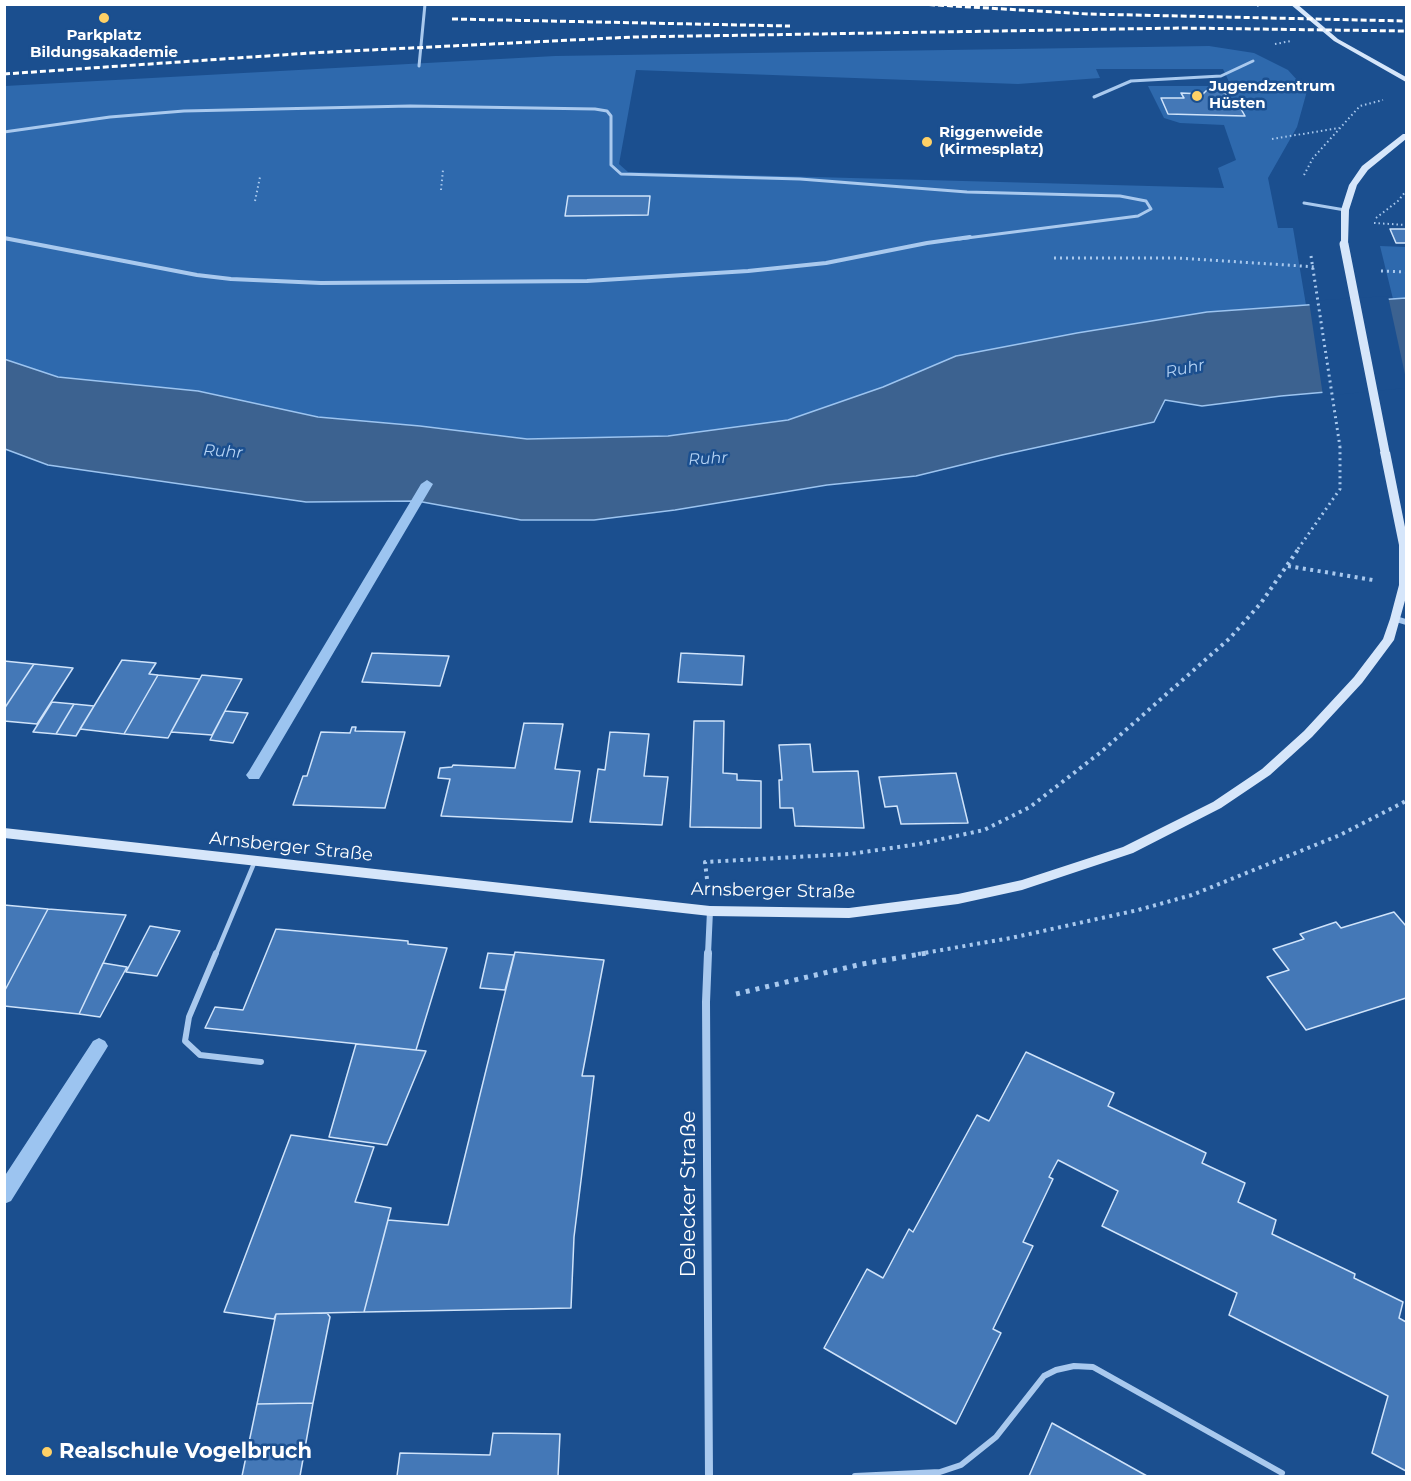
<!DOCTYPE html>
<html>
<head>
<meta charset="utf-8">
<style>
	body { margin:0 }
	#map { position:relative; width:1411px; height:1481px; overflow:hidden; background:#1b4f8f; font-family:Montserrat,sans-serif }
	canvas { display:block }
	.frame { position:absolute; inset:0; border:6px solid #fff; pointer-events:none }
</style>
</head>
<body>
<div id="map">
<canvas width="1411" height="1481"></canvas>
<div class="frame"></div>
</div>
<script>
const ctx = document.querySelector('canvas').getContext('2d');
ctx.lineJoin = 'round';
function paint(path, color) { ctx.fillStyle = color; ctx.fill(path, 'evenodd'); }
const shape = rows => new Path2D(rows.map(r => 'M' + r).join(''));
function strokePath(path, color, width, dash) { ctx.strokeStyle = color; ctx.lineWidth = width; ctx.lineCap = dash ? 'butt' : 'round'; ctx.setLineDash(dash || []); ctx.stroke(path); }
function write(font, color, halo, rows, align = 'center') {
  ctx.font = font + ' Montserrat,sans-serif'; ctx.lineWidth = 5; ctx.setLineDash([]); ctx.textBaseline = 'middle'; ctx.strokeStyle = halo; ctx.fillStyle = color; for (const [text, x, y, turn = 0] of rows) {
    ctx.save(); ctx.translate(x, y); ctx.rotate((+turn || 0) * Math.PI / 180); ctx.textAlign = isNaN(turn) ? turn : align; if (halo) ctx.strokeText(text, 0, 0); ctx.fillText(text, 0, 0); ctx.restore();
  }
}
const green = shape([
	[1209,46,1254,53,1288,70,1307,91,1297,127,1268,178,1278,228,1293,228,1306,305,1207,312,956,356,883,387,788,420,668,436,527,439,318,417,198,391,58,377,5,359,5,86,555,56],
	[1096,69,1223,69,1231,86,1148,86,1164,118,1180,123,1224,125,1236,160,1218,168,1224,188,628,172,619,164,636,70,1018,84,1100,78],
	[1380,246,1406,247,1406,298,1393,299]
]);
const water = shape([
	[1406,298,1406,385,1281,396,1202,406,1165,400,1154,422,1002,455,916,476,827,485,675,510,594,520,521,520,417,501,306,502,48,465,5,449,4,359,58,377,198,391,318,417,420,426,527,439,668,436,788,420,883,387,956,356,1077,333,1207,312,1406,298]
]);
const pier = shape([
	[1388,296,1406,379,1406,388,1323,396,1309,301]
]);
const stream = shape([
	[427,480,433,484,259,779,249,779,246,775,249,771,421,484,427,480],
	[99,1038,105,1041,108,1046,105,1051,11,1201,4,1204,4,1177,93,1041,99,1038]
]);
const building = shape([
	[1207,90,1219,90,1226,94,1230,102,1237,102,1245,116,1168,114,1161,98,1184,98,1181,93,1203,94,1207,90],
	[568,196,650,196,648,215,565,216,568,196],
	[1390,229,1406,229,1406,243,1396,243,1390,229],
	[372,653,449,656,440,686,362,682,372,653],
	[681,653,744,656,742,685,678,682,681,653],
	[122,660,156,663,149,674,158,675,124,734,80,729,122,660],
	[4,661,34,664,4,709,4,661],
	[34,664,73,668,37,724,4,721,4,709,34,664],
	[158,675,200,679,168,738,124,734,158,675],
	[202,675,242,679,212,735,171,732,202,675],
	[52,702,74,704,56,734,33,732,52,702],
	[74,704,94,706,76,736,56,734,74,704],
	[225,711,248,713,233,743,210,740,225,711],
	[694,721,724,721,723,773,737,774,737,780,761,781,761,828,690,827,694,721],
	[524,723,563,724,555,769,580,771,572,822,441,816,450,779,438,778,440,768,452,767,453,765,515,768,524,723],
	[352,727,356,727,355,731,405,732,385,808,293,805,303,776,307,776,321,732,350,733,352,727],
	[610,732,649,734,644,776,668,777,662,825,590,822,598,769,605,770,610,732],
	[810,744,813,772,858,771,864,828,795,826,793,808,780,808,779,780,782,780,779,745,810,744],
	[956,773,968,823,901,824,897,806,885,807,879,777,956,773],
	[4,905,48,909,4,992,4,905],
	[48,909,126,915,79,1014,4,1006,4,992,48,909],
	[1394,912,1406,926,1406,998,1306,1030,1267,977,1289,970,1273,949,1304,939,1300,934,1336,922,1341,928,1394,912],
	[150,926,180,931,157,976,126,972,150,926],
	[276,929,408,941,408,944,447,948,416,1050,205,1028,215,1007,243,1010,276,929],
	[515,952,604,960,582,1076,594,1076,574,1237,571,1308,364,1312,388,1220,448,1225,515,952],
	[488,953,514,955,505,990,480,988,488,953],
	[103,963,127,967,100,1017,79,1014,103,963],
	[356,1044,426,1051,387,1145,329,1137,356,1044],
	[1026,1052,1114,1093,1108,1106,1206,1153,1202,1163,1245,1183,1238,1202,1276,1220,1272,1234,1355,1274,1354,1278,1403,1302,1399,1318,1406,1322,1406,1471,1372,1453,1388,1396,1229,1315,1237,1293,1102,1226,1118,1191,1058,1160,1049,1177,1053,1179,1023,1242,1033,1246,993,1329,1001,1333,956,1424,824,1348,867,1269,883,1278,909,1229,913,1232,977,1115,989,1121,1026,1052],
	[291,1135,374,1147,355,1202,391,1208,364,1312,276,1314,274,1319,224,1312,291,1135],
	[327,1313,330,1317,313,1403,257,1404,276,1314,327,1313],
	[313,1403,300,1476,242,1476,257,1404,313,1403],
	[1052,1423,1147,1476,1029,1476,1052,1423],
	[493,1433,560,1434,558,1476,397,1476,400,1453,490,1455,493,1433]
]);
const pathFar3 = shape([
	[1253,4,1261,7],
	[1275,44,1291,41],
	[1272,139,1339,128],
	[1304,175,1313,158,1360,106,1383,100],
	[441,190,443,170],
	[255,201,260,177],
	[1376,218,1398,201,1406,191],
	[1374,223,1406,225]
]);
const pathFar2 = shape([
	[1054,258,1178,258,1317,267],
	[1381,271,1406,272],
	[1298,549,1340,489,1340,447]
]);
const pathFar1 = shape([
	[1288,566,1373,580],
	[707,879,705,862,850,854,919,844,984,830,1030,807,1101,752,1230,638,1261,603,1299,548],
	[918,954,1011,938,1138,910,1192,895,1340,835,1406,801]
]);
const path = shape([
	[736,994,862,964,927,953]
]);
const laneFar3 = shape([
	[419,66,425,4],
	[1094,97,1131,81,1221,76,1253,61],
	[4,132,110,117,184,111,410,106,595,109,607,111,611,116,611,165,621,174,800,179,967,192,1120,196,1146,201,1151,209,1138,216,959,239],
	[1304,203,1345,210],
	[4,238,9,239]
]);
const laneFar2 = shape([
	[4,238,197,275,231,279,321,283,587,281,748,271,826,263,927,243,970,237]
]);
const laneFar1 = shape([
	[216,954,255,861]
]);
const lane = shape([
	[216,953,189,1017,185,1041,200,1055,261,1062],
	[855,1476,940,1472,961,1465,996,1437,1044,1376,1056,1370,1074,1366,1093,1367,1282,1473]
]);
const streetFar1 = shape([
	[1396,619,1406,622],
	[708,954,710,911]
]);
const street = shape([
	[708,953,706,1002,709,1476]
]);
const secondary = shape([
	[1290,4,1297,4,1338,39,1406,77,1406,82,1334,41,1290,4],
	[1403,134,1406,134,1406,139,1368,170,1357,185,1349,210,1348,244,1341,246,1341,210,1349,185,1362,166,1403,134],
	[1385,449,1390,452,1406,532,1406,597,1394,640,1362,683,1312,737,1270,775,1221,808,1133,853,1022,890,958,904,849,918,710,916,4,838,4,828,710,906,849,908,958,894,1022,880,1123,847,1213,802,1262,769,1304,731,1354,677,1383,639,1390,619,1399,585,1399,545,1380,452,1385,449]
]);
const rail = shape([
	[920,4,1088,14,1406,21],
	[452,19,790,26],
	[4,74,310,53,633,37,1181,28,1406,31]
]);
const pathBridge = shape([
	[1311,256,1340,447]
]);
const secondaryBridge = shape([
	[1344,244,1385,452]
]);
const markers = [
	[104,18,6,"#ffd166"],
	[1197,96,6,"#ffd166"],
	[927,142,6,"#ffd166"],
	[47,1452,6,"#ffd166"]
];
const farPoinames = [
	["Parkplatz",104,36,"center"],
	["Bildungsakademie",104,53,"center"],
	["Jugendzentrum",1209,87],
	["Hüsten",1209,104],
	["Riggenweide",939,133],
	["(Kirmesplatz)",939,150]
];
const farWaternames = [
	["Ruhr",1185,369,-11],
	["Ruhr",223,452,4],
	["Ruhr",708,459,-3]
];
const streetNames = [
	["Arnsberger Straße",291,847,6],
	["Arnsberger Straße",773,891,1]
];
const nearStreetnames = [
	["Delecker Straße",689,1194,-90]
];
const nearPoinames = [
	["Realschule Vogelbruch",59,1452]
];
paint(green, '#2e69ad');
paint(water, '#3c6290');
strokePath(water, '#9cc4f0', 1.5);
paint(pier, '#1b4f8f');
paint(stream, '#9cc4f0');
paint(building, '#4478b7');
strokePath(building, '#cfe3fa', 1.5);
strokePath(pathFar3, '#a9c9ee', 2, [1.5, 3]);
strokePath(pathFar2, '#a9c9ee', 3, [2, 4]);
strokePath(pathFar1, '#a9c9ee', 4, [3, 4.5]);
strokePath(path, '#a9c9ee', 5, [4, 6]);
strokePath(laneFar3, '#a9c9ee', 3);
strokePath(laneFar2, '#a9c9ee', 4);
strokePath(laneFar1, '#a9c9ee', 4.5);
strokePath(lane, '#a9c9ee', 6);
strokePath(streetFar1, '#a9c9ee', 6);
strokePath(street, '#a9c9ee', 8);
paint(secondary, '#d6e6fa');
strokePath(rail, '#fff', 3, [6, 3]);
strokePath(pathBridge, '#a9c9ee', 3, [2, 4]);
strokePath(secondaryBridge, '#d6e6fa', 9);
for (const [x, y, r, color] of markers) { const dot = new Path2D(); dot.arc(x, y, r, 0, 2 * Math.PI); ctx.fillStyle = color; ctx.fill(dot); strokePath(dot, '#1b4f8f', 2); }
write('bold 15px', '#fff', '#1b4f8f', farPoinames, 'left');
write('italic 16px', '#b5d3f5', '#1b4f8f', farWaternames);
write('18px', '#fff', '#1b4f8f', streetNames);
write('21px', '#fff', '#1b4f8f', nearStreetnames);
write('bold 21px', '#fff', '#1b4f8f', nearPoinames, 'left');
</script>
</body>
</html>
